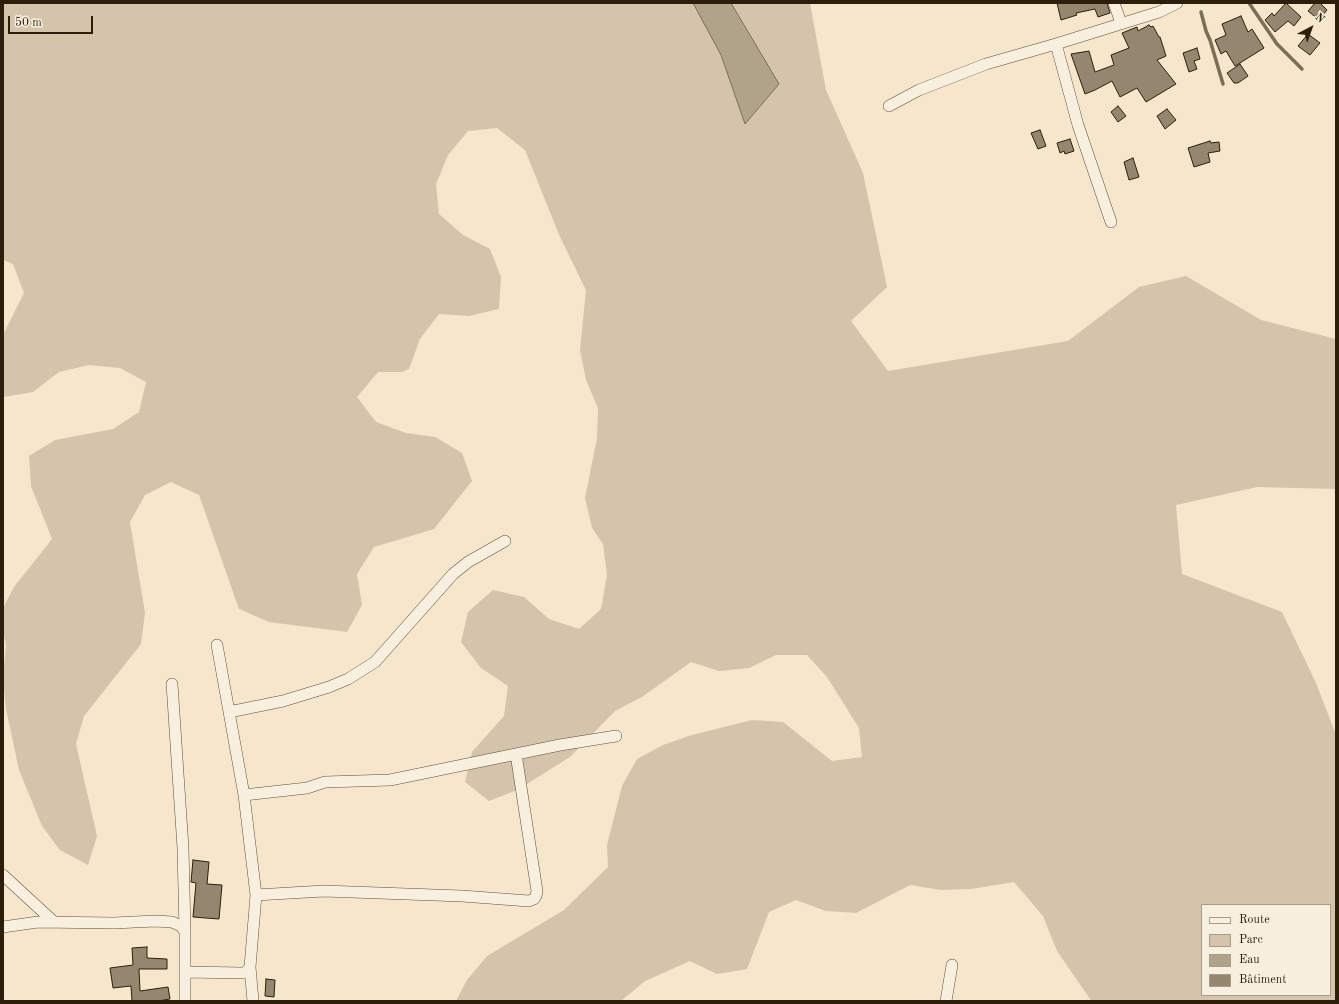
<!DOCTYPE html>
<html>
<head>
<meta charset="utf-8">
<style>
	body { margin:0 }
	#map { position:relative; width:1339px; height:1004px; overflow:hidden; background:#f5e6cc; font-family:"Old Standard TT",serif }
	canvas { display:block }
	.frame { position:absolute; inset:0; border:4px solid #2d1e0b; pointer-events:none }
	.legend { position:absolute; left:1201px; top:904px; width:130px; height:92px; box-sizing:border-box; background:#f8efde; border:1px solid #a79b8a; margin:0; padding:5px 7px; list-style:none; font-size:12px; color:#2d1e0b }
	.legend li { display:flex; align-items:center; gap:8px; height:20px }
	.legend b { width:20px; border:1px solid #a79b8a }
	.north { position:absolute; left:1291px; top:8px; width:40px; height:40px; -webkit-text-stroke:3px #f8efde; paint-order:stroke; rotate:41deg; font-size:11px; font-weight:700; line-height:16px; text-align:center; color:#2d1e0b }
	.north::after { content:''; display:block; margin:auto; width:14px; height:18px; background:#2d1e0b; clip-path:polygon(50% 0,100% 100%,50% 72%,0 100%) }
	.scale { position:absolute; left:8px; top:16px; width:85px; height:18px; box-sizing:border-box; border:2px solid #2d1e0b; border-top:0; padding-left:5px; font-size:12px; line-height:14px; white-space:nowrap; color:#2d1e0b; -webkit-text-stroke:3px #f8efde; paint-order:stroke }
</style>
</head>
<body>
<div id="map">
<canvas width="1339" height="1004"></canvas>
<div class="frame"></div>
<ul class="legend">
<li><b style="height:5px;background:#f8efde"></b>Route</li>
<li><b style="height:11px;background:#d3c4ab"></b>Parc</li>
<li><b style="height:11px;background:#b1a28a"></b>Eau</li>
<li><b style="height:11px;background:#95866f"></b>Bâtiment</li>
</ul>
<div class="north">N</div>
<div class="scale">50 m</div>
</div>
<script>
const ctx = document.querySelector('canvas').getContext('2d');
ctx.lineJoin = 'round';
function paint(path, color) { ctx.fillStyle = color; ctx.fill(path, 'evenodd'); }
const shape = rows => new Path2D(rows.map(r => 'M' + r).join(''));
function strokePath(path, color, width, dash) { ctx.strokeStyle = color; ctx.lineWidth = width; ctx.lineCap = dash ? 'butt' : 'round'; ctx.setLineDash(dash || []); ctx.stroke(path); }
const green = shape([
	[3,3,693,3,721,55,745,124,779,84,731,3,810,3,826,90,863,173,887,287,851,321,888,371,1068,341,1139,287,1186,276,1261,320,1336,339,1336,489,1257,487,1176,505,1182,574,1282,612,1316,683,1336,735,1336,1001,1090,1001,1090,999,1057,951,1043,916,1014,882,971,889,941,890,910,885,856,913,826,911,796,900,769,912,747,969,717,974,690,961,645,981,621,1001,456,1001,467,980,487,956,564,910,608,867,607,845,622,786,637,759,663,745,692,735,752,720,783,722,832,761,862,757,859,728,827,677,807,655,776,655,749,668,719,671,691,662,642,697,615,711,570,757,517,790,489,801,465,782,472,752,504,716,508,686,481,668,461,642,468,612,493,590,524,597,549,619,579,629,601,609,607,575,603,544,592,528,585,498,597,438,598,408,586,380,580,350,586,290,560,237,525,150,497,128,468,131,448,155,436,184,439,214,463,235,490,249,501,277,499,309,469,316,439,314,420,339,409,369,402,372,378,372,357,397,376,422,406,433,435,437,462,453,472,481,434,529,374,547,357,574,362,605,347,632,269,622,239,609,199,495,171,482,145,495,130,522,145,613,141,644,84,716,76,744,97,836,88,865,60,850,42,826,19,770,6,709,3,678,6,645,3,630,3,608,14,587,52,539,31,486,29,456,55,440,113,429,139,412,146,382,120,368,89,365,59,372,33,392,3,397,3,335,24,293,13,264,3,260],
	[1202,905,1330,905,1330,995,1202,995]
]);
const water = shape([
	[693,3,731,3,779,84,745,124,721,55,693,3]
]);
const stream = shape([
	[1249,3,1277,44,1302,69],
	[1201,12,1206,31,1210,40,1223,84]
]);
const building = shape([
	[1057,3,1107,3,1110,13,1098,17,1095,9,1076,13,1077,15,1061,20,1057,3],
	[1286,3,1301,17,1294,26,1288,21,1275,32,1265,20,1272,13,1274,16,1286,3],
	[1315,3,1320,3,1327,10,1319,20,1308,11,1315,3],
	[1241,16,1248,32,1252,29,1264,48,1235,66,1226,51,1221,54,1215,40,1226,35,1222,24,1241,16],
	[1149,25,1151,27,1153,26,1159,37,1160,37,1166,56,1157,60,1176,84,1146,102,1137,88,1120,97,1112,81,1095,90,1085,94,1071,54,1089,51,1095,72,1114,65,1111,55,1129,48,1122,33,1137,27,1138,31,1149,25],
	[1308,34,1320,43,1310,55,1298,46,1308,34],
	[1197,48,1200,59,1194,61,1197,69,1189,72,1183,53,1197,48],
	[1240,64,1248,76,1238,83,1234,83,1227,73,1240,64],
	[1118,106,1126,116,1118,122,1111,112,1118,106],
	[1167,109,1176,120,1165,129,1157,116,1167,109],
	[1040,130,1046,146,1038,149,1031,133,1040,130],
	[1070,139,1074,151,1065,154,1064,151,1060,153,1057,143,1070,139],
	[1210,141,1211,143,1219,142,1220,151,1208,153,1210,162,1194,167,1188,148,1210,141],
	[1133,158,1139,177,1129,180,1124,162,1133,158],
	[193,860,209,862,207,884,222,885,219,919,193,917,196,883,191,882,193,860],
	[147,947,147,958,167,959,167,969,139,969,140,991,168,987,170,999,158,1001,132,1001,131,986,113,988,110,968,133,965,132,948,147,947],
	[266,979,275,980,274,997,265,996,266,979]
]);
const street = shape([
	[1114,3,1121,23],
	[1056,44,1078,125,1111,222],
	[889,106,919,90,986,64,1056,44,1159,12,1177,3],
	[217,645,244,795,256,895,250,967,253,1001],
	[172,684,183,848,185,932,185,1001],
	[229,712,283,701,329,687,348,679,375,662,453,574,468,562,505,541],
	[244,795,307,788,325,782,390,780,560,745,616,736],
	[3,875,54,922],
	[256,895,324,891,462,896,529,901,534,899,536,896,537,891,516,754],
	[3,927,38,922,114,923,155,921,172,922,181,926,185,932],
	[185,972,243,973,246,972,250,967],
	[946,1001,952,965]
]);
paint(green, '#d3c4ab');
paint(water, '#b1a28a');
strokePath(water, '#7c6d57', 1);
strokePath(stream, '#7c6d57', 3.5);
paint(building, '#95866f');
strokePath(building, '#2d1e0b', 1);
strokePath(street, '#5f503b', 12);
strokePath(street, '#f8efde', 11);
</script>
</body>
</html>
